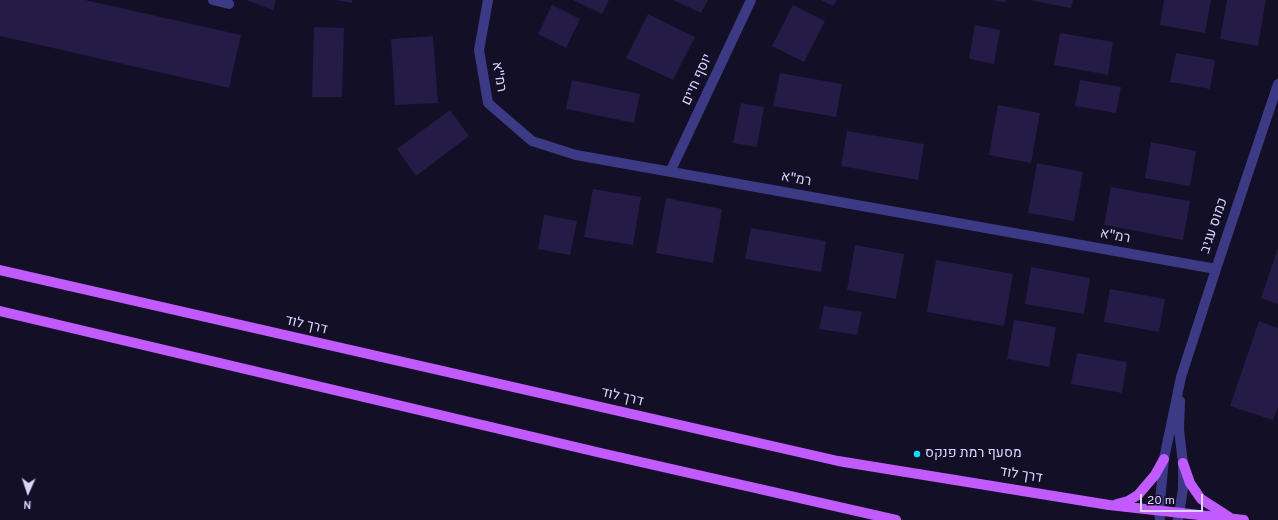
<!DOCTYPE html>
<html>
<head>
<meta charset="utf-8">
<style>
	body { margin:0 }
	#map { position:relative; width:1278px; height:520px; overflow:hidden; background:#130f26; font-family:Overpass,sans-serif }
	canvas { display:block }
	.north { position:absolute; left:8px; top:472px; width:40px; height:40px; -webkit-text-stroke:3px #130f26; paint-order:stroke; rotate:183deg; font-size:11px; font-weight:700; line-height:16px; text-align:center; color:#d9d4ff }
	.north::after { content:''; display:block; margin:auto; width:14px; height:18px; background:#d9d4ff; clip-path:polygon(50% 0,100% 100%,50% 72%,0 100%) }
	.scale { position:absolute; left:1140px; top:494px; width:63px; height:18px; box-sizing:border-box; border:2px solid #d9d4ff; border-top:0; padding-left:5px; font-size:12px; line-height:14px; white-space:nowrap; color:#d9d4ff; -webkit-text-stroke:3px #130f26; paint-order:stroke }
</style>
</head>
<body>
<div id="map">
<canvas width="1278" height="520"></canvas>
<div class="north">N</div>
<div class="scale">20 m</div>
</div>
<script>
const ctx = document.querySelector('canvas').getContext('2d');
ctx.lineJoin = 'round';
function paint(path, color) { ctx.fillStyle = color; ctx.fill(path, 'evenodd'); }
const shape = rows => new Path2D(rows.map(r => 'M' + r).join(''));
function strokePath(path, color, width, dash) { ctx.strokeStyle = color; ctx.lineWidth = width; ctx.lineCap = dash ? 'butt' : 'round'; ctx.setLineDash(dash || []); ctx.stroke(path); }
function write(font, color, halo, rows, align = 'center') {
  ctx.font = font + ' Overpass,Heebo,sans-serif'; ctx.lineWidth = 3.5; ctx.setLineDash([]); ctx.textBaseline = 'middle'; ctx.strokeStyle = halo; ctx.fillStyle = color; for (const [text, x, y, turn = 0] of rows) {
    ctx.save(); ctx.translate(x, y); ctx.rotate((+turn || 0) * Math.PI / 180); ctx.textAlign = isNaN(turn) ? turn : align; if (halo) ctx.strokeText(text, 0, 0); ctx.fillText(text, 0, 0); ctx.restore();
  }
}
const building = shape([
	[0,0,85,0,241,35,229,88,0,36],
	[246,0,276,0,273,10],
	[335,0,352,0,352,3],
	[573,0,609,0,602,14],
	[673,0,708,0,701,13],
	[821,0,837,0,833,6],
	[992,0,1006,0,1005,3],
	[1029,0,1073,0,1071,8],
	[1164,0,1211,0,1205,33,1160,25],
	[1227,0,1266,0,1258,46,1220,39],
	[552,5,580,19,566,48,538,34],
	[793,5,825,21,804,62,772,46],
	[648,14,695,37,673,80,626,58],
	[975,25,1000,30,994,64,969,59],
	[314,27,344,28,342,97,312,97],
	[1060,33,1113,42,1108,75,1054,65],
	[433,36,438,103,395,105,391,39],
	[1176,53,1215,60,1210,89,1170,82],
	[780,73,842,84,836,117,773,106],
	[572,80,640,94,634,123,566,109],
	[1080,80,1121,87,1116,113,1075,106],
	[741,103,764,107,757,147,733,143],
	[998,105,1040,113,1031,163,989,155],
	[450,110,469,136,416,176,397,149],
	[847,131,924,144,918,180,841,166],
	[1151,142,1196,151,1190,186,1145,178],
	[1037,163,1083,172,1074,221,1028,213],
	[1111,187,1190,201,1183,240,1104,225],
	[593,189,641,197,633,245,584,237],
	[666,198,722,209,713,263,656,253],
	[544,215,577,221,570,255,538,249],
	[751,228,826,241,821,272,745,259],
	[855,245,904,254,896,299,847,290],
	[1278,248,1278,304,1261,298],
	[936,260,1013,274,1004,326,927,312],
	[1031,267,1090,278,1084,314,1025,304],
	[1110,289,1165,299,1159,332,1104,322],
	[824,306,862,312,857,335,819,329],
	[1014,320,1056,327,1049,367,1007,359],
	[1259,321,1278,328,1278,407,1273,420,1230,406],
	[1077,353,1127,362,1122,393,1071,384]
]);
const minor = shape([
	[213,0,229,4],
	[488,0,479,50,488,103,532,141,576,155,1216,269],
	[670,172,751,0],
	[1160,520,1159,511,1164,459,1181,377,1216,269,1278,84],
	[1178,520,1183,489,1183,463,1179,430,1180,401]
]);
const primary = shape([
	[0,270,838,461,1109,505,1244,520],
	[0,311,601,453,896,520],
	[1183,463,1190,483,1201,499,1229,517],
	[1117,504,1128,501,1138,495,1155,475,1164,459]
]);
const markers = [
	[917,454,4,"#00e5ff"]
];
const streetNames = [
	["רמ\"א",498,77,79],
	["יוסף חיים",698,80,-65],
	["רמ\"א",796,180,10],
	["כמוס עגיב",1215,226,-71],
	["רמ\"א",1115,237,10],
	["דרך לוד",306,326,13],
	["דרך לוד",622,398,13],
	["דרך לוד",1021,476,9]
];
const poiNames = [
	["מסעף רמת פנקס",925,454]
];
paint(building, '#241b47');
strokePath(minor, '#3d3a85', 10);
strokePath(primary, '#c25bff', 10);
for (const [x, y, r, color] of markers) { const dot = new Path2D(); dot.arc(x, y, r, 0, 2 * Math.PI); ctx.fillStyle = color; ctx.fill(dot); strokePath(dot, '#130f26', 1.5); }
write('14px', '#d9d4ff', '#130f26', streetNames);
write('14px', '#d9d4ff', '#130f26', poiNames, 'left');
</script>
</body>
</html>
